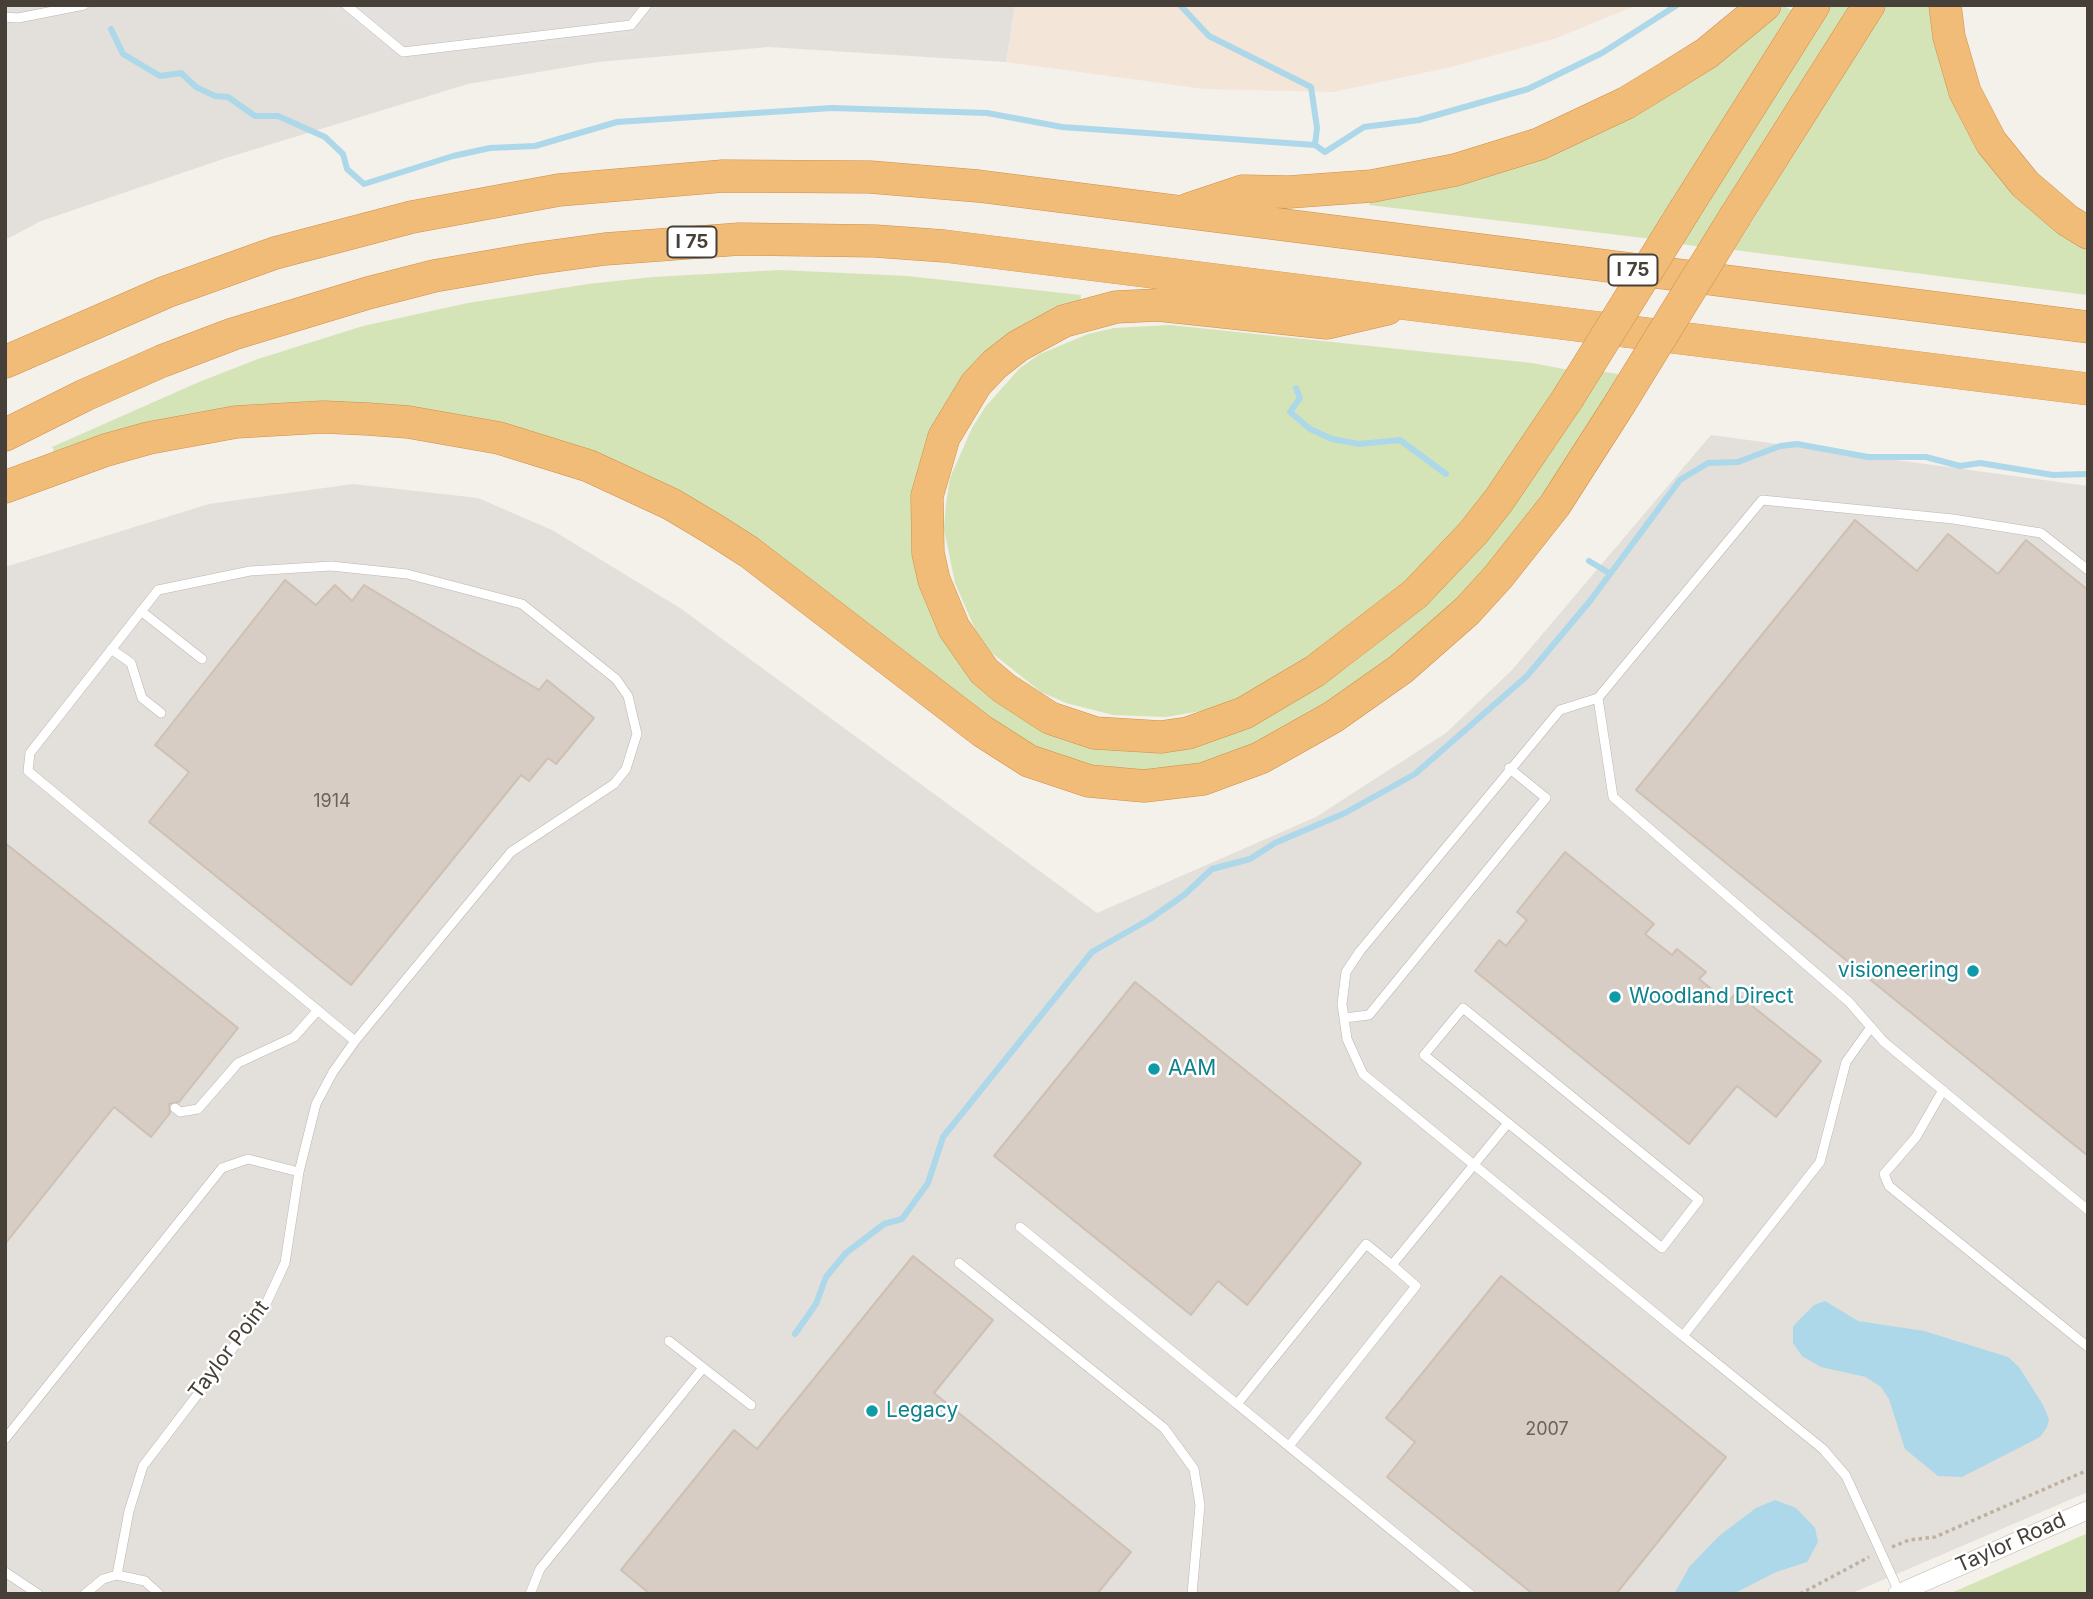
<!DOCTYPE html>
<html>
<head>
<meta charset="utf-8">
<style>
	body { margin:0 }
	#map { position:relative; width:2093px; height:1599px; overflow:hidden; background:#f4f0ea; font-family:Inter,sans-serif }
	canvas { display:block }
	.frame { position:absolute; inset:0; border:7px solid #474039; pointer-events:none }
</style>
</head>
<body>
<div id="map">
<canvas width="2093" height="1599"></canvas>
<div class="frame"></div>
</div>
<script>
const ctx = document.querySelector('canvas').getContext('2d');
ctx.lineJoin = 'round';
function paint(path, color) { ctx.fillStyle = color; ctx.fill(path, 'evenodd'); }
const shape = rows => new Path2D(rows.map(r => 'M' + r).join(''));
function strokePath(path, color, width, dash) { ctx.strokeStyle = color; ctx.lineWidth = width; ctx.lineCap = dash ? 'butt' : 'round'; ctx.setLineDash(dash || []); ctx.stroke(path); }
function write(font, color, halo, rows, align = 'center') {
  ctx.font = font + ' Inter,sans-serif'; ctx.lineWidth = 5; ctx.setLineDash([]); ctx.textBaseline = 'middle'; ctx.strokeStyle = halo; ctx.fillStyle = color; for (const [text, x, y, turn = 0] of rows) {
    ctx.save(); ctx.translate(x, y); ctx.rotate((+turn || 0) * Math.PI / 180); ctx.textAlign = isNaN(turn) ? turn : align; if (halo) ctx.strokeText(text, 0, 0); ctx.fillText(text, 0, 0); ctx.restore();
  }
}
const commercial = shape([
	[1015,5,1637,5,1554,39,1451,67,1333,92,1205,89,1006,62]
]);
const industrial = shape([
	[5,5,1015,5,1006,62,769,47,598,62,468,84,226,158,41,221,5,240],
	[1711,435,2088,486,2088,1492,1850,1594,5,1594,5,567,209,504,353,484,478,498,552,530,680,608,1097,913,1316,817,1446,733,1512,670]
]);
const green = shape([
	[1830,5,1856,5,1704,247,1680,244],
	[1886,5,1934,5,1942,56,2088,247,2088,295,1734,250],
	[1784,6,1793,11,1652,239,1369,205,1372,197,1399,195,1753,33],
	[780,270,907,276,1081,295,1080,303,935,426,949,648,962,668,1006,708,1030,724,1081,745,1109,750,1160,752,1314,690,1349,666,1423,607,1480,549,1530,481,1600,371,1624,375,1534,511,1442,619,1331,706,1214,764,1127,776,1023,745,780,562,446,414,55,453,52,447,199,382,258,359,363,326,468,303,588,284,653,277],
	[1170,325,1532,363,1569,370,1530,431,1477,504,1416,572,1383,602,1305,660,1220,708,1166,717,1113,715,1066,703,1041,692,992,653,975,629,955,583,944,529,946,504,950,478,972,428,986,406,1020,368,1040,354,1088,334,1114,328],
	[2088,1533,2088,1594,1949,1594]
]);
const parking = shape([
	[320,5,661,5,636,36,389,59]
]);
const water = shape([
	[1825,1301,1858,1321,1924,1331,2008,1357,2019,1367,2043,1405,2049,1419,2047,1427,2040,1437,1962,1477,1938,1476,1905,1449,1889,1399,1881,1387,1866,1377,1821,1367,1802,1356,1793,1343,1793,1327,1799,1320,1814,1305],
	[1775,1500,1796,1508,1815,1528,1818,1542,1807,1562,1776,1572,1733,1594,1674,1594,1690,1566,1719,1536,1756,1508]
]);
const stream = shape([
	[1180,5,1209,36,1311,87,1317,128,1315,145],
	[111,29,123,54,160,76,181,73,196,87,215,96,228,97,255,116,278,116,325,137,343,154,347,169,364,184,453,156,490,148,535,146,617,122,832,108,987,113,1062,127,1315,145,1325,152,1364,127,1419,120,1528,89,1602,53,1677,5],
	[1296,388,1300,398,1290,412,1310,429,1332,439,1359,444,1400,440,1446,474],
	[1589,561,1609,573],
	[795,1334,816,1304,826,1277,846,1253,884,1224,902,1219,928,1183,943,1137,1092,952,1150,919,1184,895,1212,869,1250,859,1275,843,1345,813,1415,774,1527,676,1590,601,1680,480,1708,463,1738,462,1780,446,1797,444,1868,457,1926,457,1960,466,1980,463,2053,475,2088,474]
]);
const building = shape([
	[1855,520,1917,571,1948,534,1998,574,2026,540,2088,590,2088,1156,1636,790,1855,520],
	[285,580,316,605,335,585,352,601,364,585,539,690,547,680,594,718,556,764,548,758,529,781,521,775,351,985,149,822,189,772,155,745,285,580],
	[5,843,238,1028,179,1102,169,1104,170,1113,151,1137,114,1107,5,1244,5,843],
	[1565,852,1654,924,1645,934,1672,955,1677,949,1706,972,1699,979,1728,1002,1736,993,1821,1061,1776,1117,1737,1086,1689,1144,1475,971,1499,940,1506,946,1527,920,1517,912,1565,852],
	[1135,982,1361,1163,1247,1305,1218,1281,1191,1315,994,1156,1135,982],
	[913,1256,993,1320,934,1393,1131,1552,1097,1594,650,1594,621,1570,734,1430,757,1449,913,1256],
	[1501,1276,1726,1457,1616,1594,1533,1594,1387,1477,1415,1442,1386,1418,1501,1276]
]);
const path = shape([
	[1892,1547,1909,1540,1935,1537,2088,1470],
	[1800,1594,1869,1557]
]);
const service = shape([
	[346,5,403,52,631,25,647,5],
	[5,17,18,18,84,5],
	[2088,570,2041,533,1953,519,1762,500,1598,698,1613,797,1849,1002,1884,1042,2088,1210],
	[141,611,202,659],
	[111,649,131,663,142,698,161,713],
	[1598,698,1560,710,1360,951,1346,972,1342,1004,1347,1039,1363,1074,1683,1336,1820,1162,1846,1062,1871,1027],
	[1344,1018,1369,1015,1546,798,1509,768],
	[1943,1090,1916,1137,1884,1174,1889,1186,2088,1347],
	[175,1108,180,1112,198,1109,238,1063,294,1037,318,1010],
	[1020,1227,1237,1404,1366,1244,1392,1265,1508,1123,1424,1055,1463,1008,1699,1200,1662,1248,1508,1123],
	[959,1263,1164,1428,1194,1469,1200,1505,1192,1594],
	[1683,1336,1823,1449,1846,1476,1899,1592],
	[669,1341,751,1405],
	[1237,1404,1470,1594],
	[5,1439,222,1168,248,1159,299,1172],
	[1289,1446,1416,1286,1392,1265],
	[5,1572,38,1594],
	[117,1575,129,1511,143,1466,265,1306,285,1263,299,1172,316,1104,333,1072,355,1041,511,852,614,784,626,769,637,734,628,696,616,679,522,604,407,574,331,566,250,571,158,590,30,753,28,771,355,1041],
	[85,1594,103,1579,117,1575,145,1581,159,1594],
	[530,1594,540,1569,703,1368]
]);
const minor = shape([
	[1897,1594,2088,1510]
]);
const motorway = shape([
	[1945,5,1949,37,1965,92,1991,142,2025,184,2067,220,2088,233],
	[1686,208,1814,5],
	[1189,209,1243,191,1289,192,1372,186,1455,170,1539,144,1626,103,1667,78,1707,53,1765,5],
	[1736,215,1869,5],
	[1387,309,1327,323,1158,305,1116,307,1064,321,1018,346,995,364,976,384,944,437,927,496,928,553,934,580,954,628,984,671,1004,688,1050,718,1095,733,1161,737,1188,733,1244,713,1315,671,1415,594,1473,533,1499,500,1568,398],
	[5,362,166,292,275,253,412,217,559,190,723,176,870,177,978,186,2088,327],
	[5,435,85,395,162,361,233,334,368,293,434,276,532,259,605,249,740,239,875,241,944,246,2088,389],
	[5,487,106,450,149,438,236,422,323,417,367,419,408,422,499,438,589,466,671,504,713,529,749,552,982,731,1029,761,1089,781,1144,786,1203,779,1260,758,1333,717,1401,669,1467,611,1498,577,1555,505,1619,405]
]);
const motorwayBridge = shape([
	[1568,398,1686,208],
	[1619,405,1736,215]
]);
const markers = [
	[1973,971,7,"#0f9aa8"],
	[1615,997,7,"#0f9aa8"],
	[1154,1069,7,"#0f9aa8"],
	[872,1411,7,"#0f9aa8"]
];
const numberNames = [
	["1914",332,802],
	["2007",1547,1430]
];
const shields = [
	[692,242,49],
	[1633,270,49]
];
const shieldNames = [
	["I 75",692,242],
	["I 75",1633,270]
];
const cultureNames = [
	["visioneering",1959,971,"right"],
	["Woodland Direct",1629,997],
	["AAM",1168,1069],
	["Legacy",886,1411]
];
const streetNames = [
	["Taylor Point",229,1350,-53],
	["Taylor Road",2011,1543,-24]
];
paint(commercial, '#f3e5d8');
paint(industrial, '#e3dfdb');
paint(green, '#d4e4b7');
paint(parking, '#e3e0de');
paint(water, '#acd8ea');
strokePath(stream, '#acd8ea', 6);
paint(building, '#d7cdc4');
strokePath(building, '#cec1b4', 2);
strokePath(service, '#beb6ad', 10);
strokePath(minor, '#beb6ad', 19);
strokePath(motorway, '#d08f48', 33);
strokePath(path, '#bfb1a0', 3.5, [3.5, 3.5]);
strokePath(service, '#fff', 9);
strokePath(minor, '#fff', 18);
strokePath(motorway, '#f1bc78', 32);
strokePath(motorwayBridge, '#d08f48', 33, []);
strokePath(motorwayBridge, '#f1bc78', 32);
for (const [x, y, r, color] of markers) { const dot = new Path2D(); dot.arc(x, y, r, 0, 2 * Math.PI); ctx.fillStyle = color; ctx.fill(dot); strokePath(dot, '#fff', 2.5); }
write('18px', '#6b635c', null, numberNames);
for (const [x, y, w] of shields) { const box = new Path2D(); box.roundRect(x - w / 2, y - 15.5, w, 31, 5); ctx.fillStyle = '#fff'; ctx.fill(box); strokePath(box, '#474039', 2); }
write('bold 19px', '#474039', null, shieldNames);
write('21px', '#0d838f', '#fff', cultureNames, 'left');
write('21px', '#474039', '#fff', streetNames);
</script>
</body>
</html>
